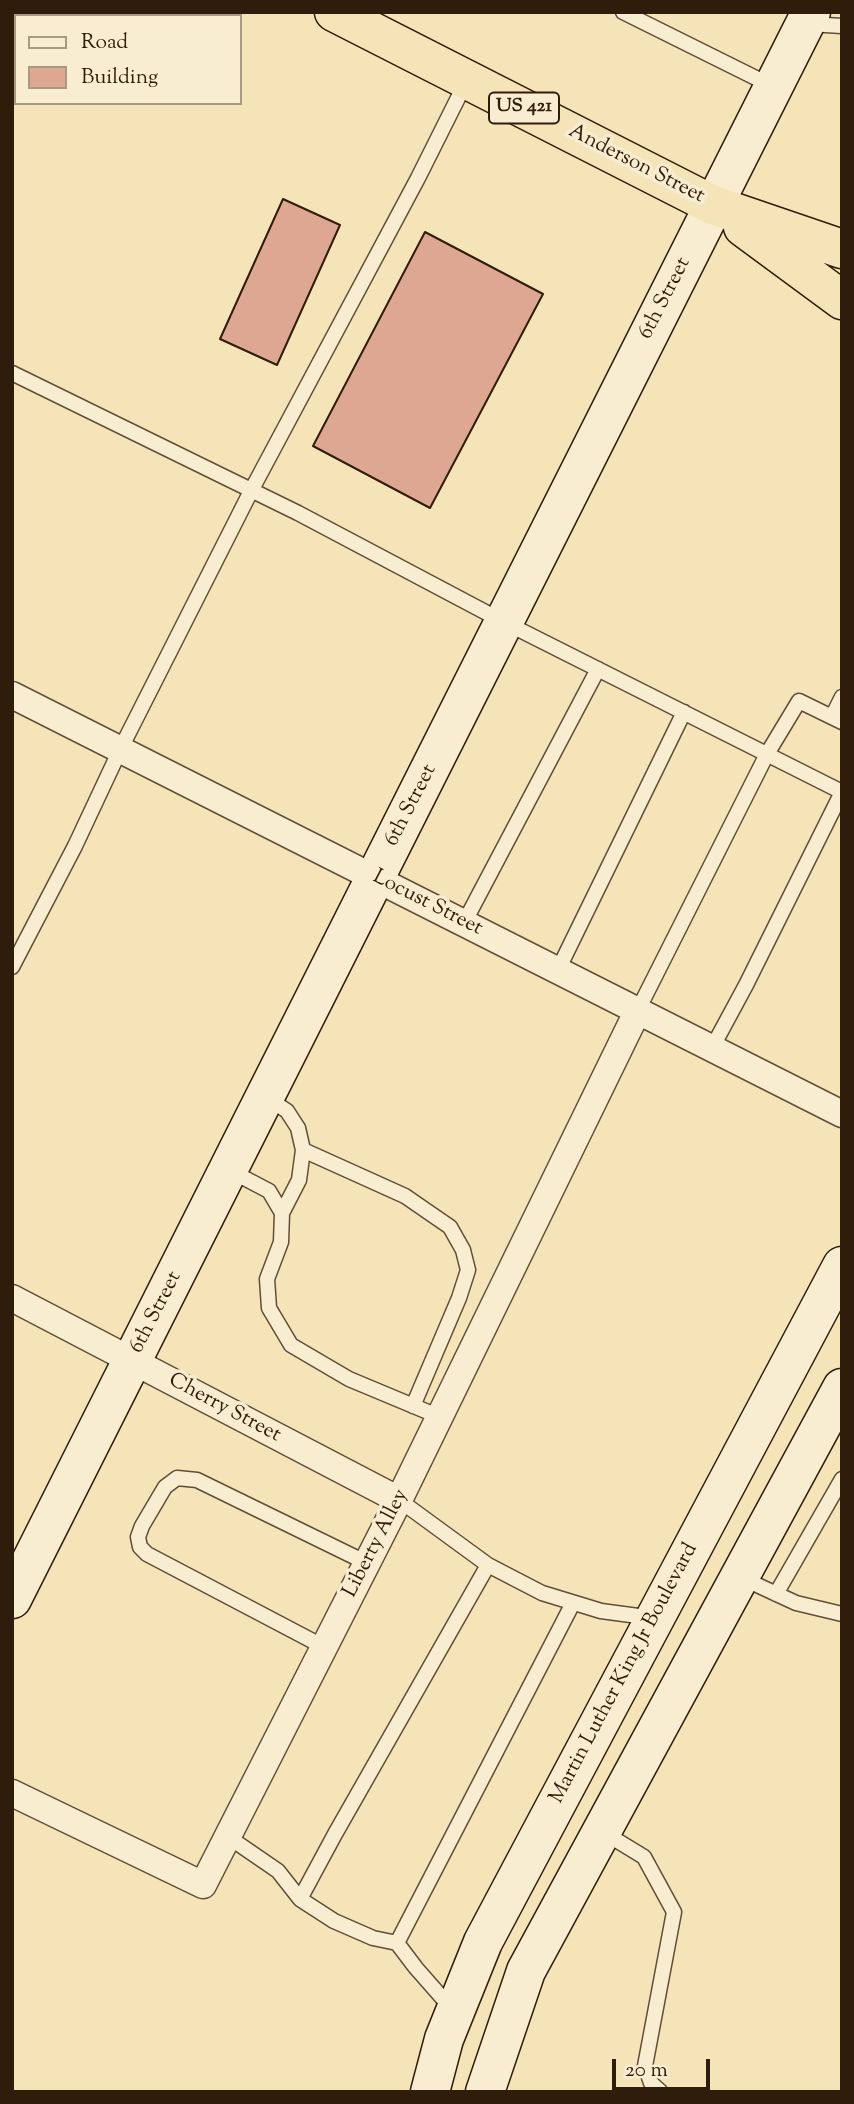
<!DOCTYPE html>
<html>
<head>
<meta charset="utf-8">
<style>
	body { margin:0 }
	#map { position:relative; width:854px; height:2104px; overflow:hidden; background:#f4e4b8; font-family:"Sorts Mill Goudy",serif }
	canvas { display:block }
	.frame { position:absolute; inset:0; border:14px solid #301c0a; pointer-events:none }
	.legend { position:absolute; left:14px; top:14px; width:228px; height:91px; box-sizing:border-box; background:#f8edd1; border:2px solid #a89981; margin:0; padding:9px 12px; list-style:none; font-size:21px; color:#301c0a }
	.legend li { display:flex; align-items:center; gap:14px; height:35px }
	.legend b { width:35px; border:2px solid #a89981 }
	.scale { position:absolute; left:612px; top:2059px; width:98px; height:32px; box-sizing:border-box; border:4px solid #301c0a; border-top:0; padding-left:9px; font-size:21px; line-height:24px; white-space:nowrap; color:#301c0a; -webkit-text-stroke:5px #f8edd1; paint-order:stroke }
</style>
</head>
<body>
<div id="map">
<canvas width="854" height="2104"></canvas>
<div class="frame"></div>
<ul class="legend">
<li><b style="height:9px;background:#f8edd1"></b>Road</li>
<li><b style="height:19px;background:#dea792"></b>Building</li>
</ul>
<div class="scale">20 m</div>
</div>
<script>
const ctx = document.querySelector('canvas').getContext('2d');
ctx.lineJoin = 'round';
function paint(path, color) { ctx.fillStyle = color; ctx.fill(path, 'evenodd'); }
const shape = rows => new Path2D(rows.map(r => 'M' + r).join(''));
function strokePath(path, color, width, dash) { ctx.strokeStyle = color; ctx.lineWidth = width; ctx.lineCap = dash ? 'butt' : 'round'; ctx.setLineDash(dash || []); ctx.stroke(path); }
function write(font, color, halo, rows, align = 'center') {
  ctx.font = font + ' "Sorts Mill Goudy",serif'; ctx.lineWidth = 7; ctx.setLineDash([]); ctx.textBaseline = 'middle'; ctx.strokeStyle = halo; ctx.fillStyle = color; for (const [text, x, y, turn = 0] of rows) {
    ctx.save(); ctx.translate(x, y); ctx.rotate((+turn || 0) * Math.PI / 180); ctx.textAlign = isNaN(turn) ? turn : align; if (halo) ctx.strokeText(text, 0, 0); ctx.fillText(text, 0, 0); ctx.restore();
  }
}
const building = shape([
	[283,199,340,225,277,365,220,339,283,199],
	[425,232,543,294,430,508,313,446,425,232]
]);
const lane = shape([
	[623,12,772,86],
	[809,24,842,26],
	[12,373,298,513,504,622,842,792],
	[832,717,842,697],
	[464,923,598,669],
	[12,967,75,846,120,750,251,491,418,178,467,80],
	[558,970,684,712],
	[638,1010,767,754,799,701,842,722],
	[712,1048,746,985,842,792],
	[266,1097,287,1111,298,1128,303,1150,299,1180,282,1213],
	[303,1150,405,1196,450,1227,463,1250,468,1270,459,1298,413,1406],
	[229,1170,269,1191,282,1213,281,1242,267,1279,269,1308,291,1345,349,1379,440,1417],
	[399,1500,488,1565,542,1593,601,1611,653,1618],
	[742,1578,796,1603,842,1614],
	[776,1594,842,1479],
	[324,1647,147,1554,140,1547,138,1537,142,1526,165,1487,177,1478,197,1480,367,1563],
	[603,1832,644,1857,674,1912,645,2066,651,2083,661,2092],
	[227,1836,278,1871,300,1899,334,1921,373,1938,397,1943,573,1603],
	[300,1899,335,1834,488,1565],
	[397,1943,416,1968,452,2009]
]);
const street = shape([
	[12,695,842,1114],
	[12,1298,399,1500],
	[12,1793,203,1885,399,1500,638,1010]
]);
const secondary = shape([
	[12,1599,811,12],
	[430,2092,444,2039,483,1942,842,1266],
	[485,2092,526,1971,842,1388]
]);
const highway = shape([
	[334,12,713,205,842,249],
	[743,227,842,300]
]);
const shields = [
	[524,108,70]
];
const shieldNames = [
	["US 421",524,108]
];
const streetNames = [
	["Anderson Street",636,165,27],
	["6th Street",666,299,-63],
	["6th Street",412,806,-63],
	["Locust Street",427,904,27],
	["6th Street",157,1313,-63],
	["Cherry Street",224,1409,28],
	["Liberty Alley",377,1544,-63],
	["Martin Luther King Jr Boulevard",625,1674,-62]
];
paint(building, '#dea792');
strokePath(building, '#301c0a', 2);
strokePath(lane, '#614e36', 17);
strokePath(street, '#614e36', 29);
strokePath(secondary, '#301c0a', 41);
strokePath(highway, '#301c0a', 41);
strokePath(lane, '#f8edd1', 14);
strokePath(street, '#f8edd1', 26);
strokePath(secondary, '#f8edd1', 38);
strokePath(highway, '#f4e4b8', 38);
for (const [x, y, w] of shields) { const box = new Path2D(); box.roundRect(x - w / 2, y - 15.5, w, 31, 5); ctx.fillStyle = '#f8edd1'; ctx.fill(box); strokePath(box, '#301c0a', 2); }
write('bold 19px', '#301c0a', null, shieldNames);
write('21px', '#301c0a', '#f8edd1', streetNames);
</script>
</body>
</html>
